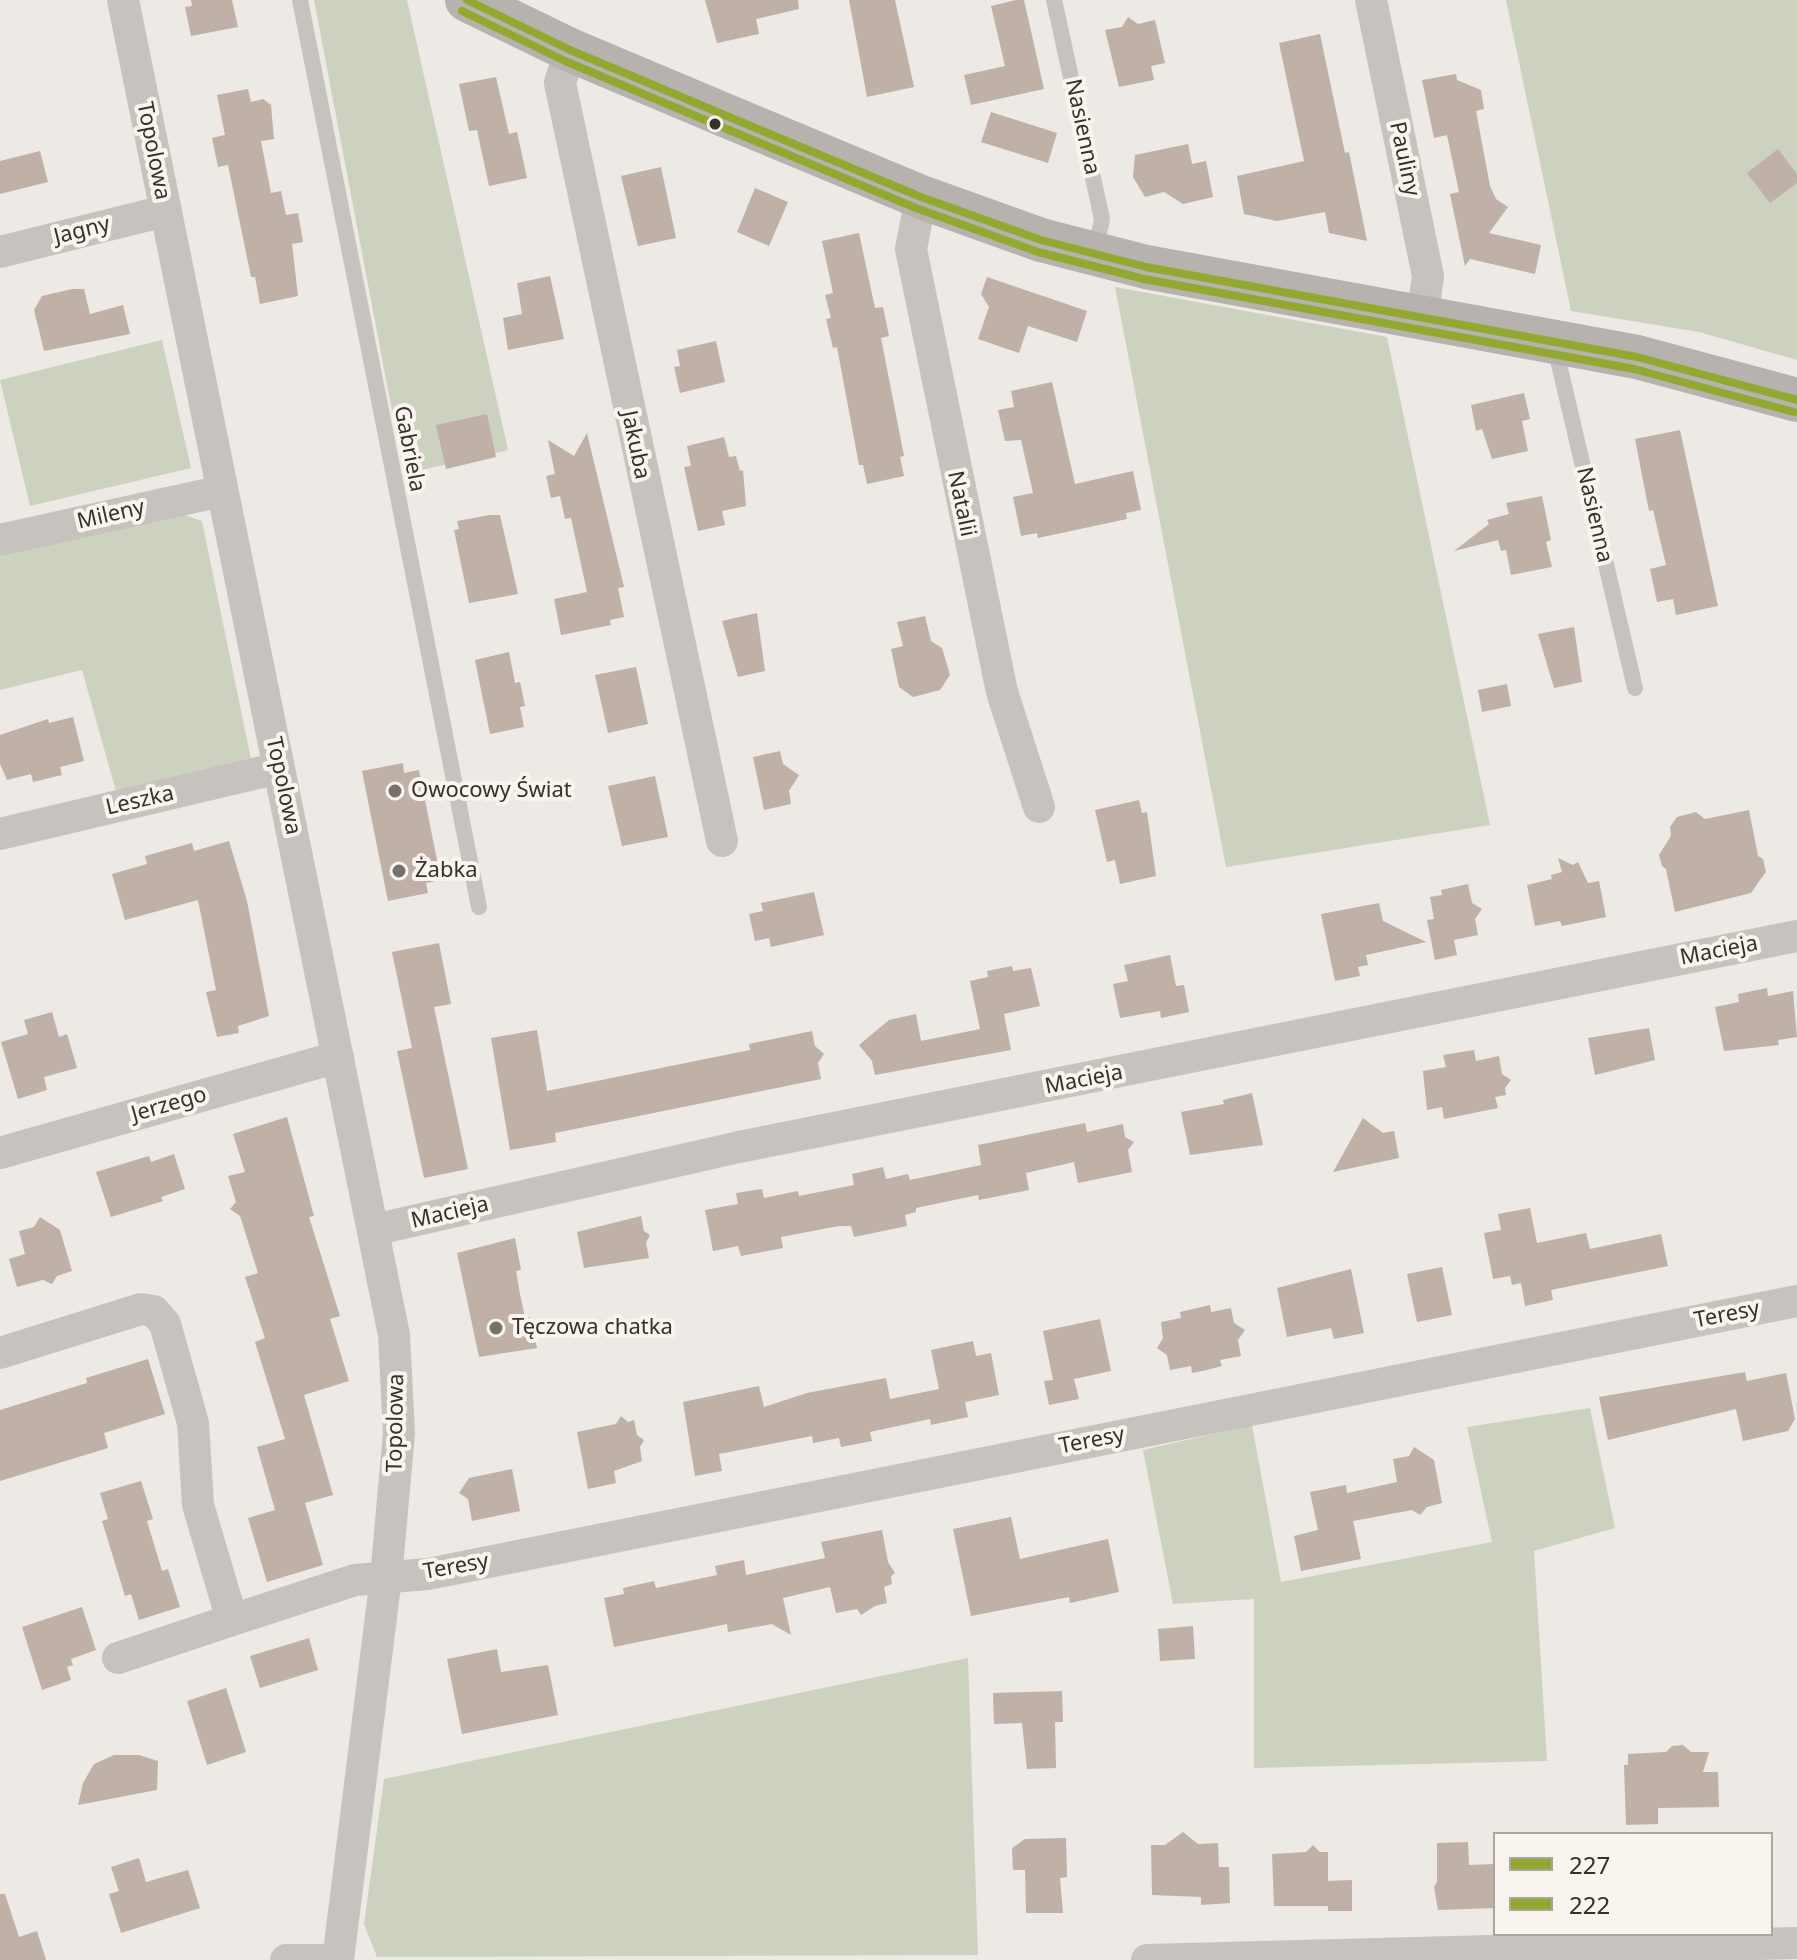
<!DOCTYPE html>
<html>
<head>
<meta charset="utf-8">
<style>
	body { margin:0 }
	#map { position:relative; width:1797px; height:1960px; overflow:hidden; background:#ede9e4; font-family:"Noto Sans",sans-serif }
	canvas { display:block }
	.legend { position:absolute; left:1493px; top:1832px; width:280px; height:104px; box-sizing:border-box; background:#f9f4ed; border:2px solid #aba69f; margin:0; padding:10px 14px; list-style:none; font-size:24px; color:#37302b }
	.legend li { display:flex; align-items:center; gap:16px; height:40px }
	.legend b { width:40px; border:2px solid #aba69f }
</style>
</head>
<body>
<div id="map">
<canvas width="1797" height="1960"></canvas>
<ul class="legend">
<li><b style="height:10px;background:#92a830"></b>227</li>
<li><b style="height:10px;background:#92a830"></b>222</li>
</ul>
</div>
<script>
const ctx = document.querySelector('canvas').getContext('2d');
ctx.lineJoin = 'round';
function paint(path, color) { ctx.fillStyle = color; ctx.fill(path, 'evenodd'); }
const shape = rows => new Path2D(rows.map(r => 'M' + r).join(''));
function strokePath(path, color, width, dash) { ctx.strokeStyle = color; ctx.lineWidth = width; ctx.lineCap = dash ? 'butt' : 'round'; ctx.setLineDash(dash || []); ctx.stroke(path); }
function write(font, color, halo, rows, align = 'center') {
  ctx.font = font + ' "Noto Sans",sans-serif'; ctx.lineWidth = 8; ctx.setLineDash([]); ctx.textBaseline = 'middle'; ctx.strokeStyle = halo; ctx.fillStyle = color; for (const [text, x, y, turn = 0] of rows) {
    ctx.save(); ctx.translate(x, y); ctx.rotate((+turn || 0) * Math.PI / 180); ctx.textAlign = isNaN(turn) ? turn : align; if (halo) ctx.strokeText(text, 0, 0); ctx.fillText(text, 0, 0); ctx.restore();
  }
}
const green = shape([
	[314,0,407,0,508,450,404,474],
	[1506,0,1797,0,1797,360,1699,332,1571,311],
	[1115,287,1387,337,1490,825,1226,867],
	[162,340,191,468,30,506,0,380],
	[179,513,202,521,252,764,117,795,82,670,0,690,0,553],
	[1590,1408,1615,1528,1534,1551,1547,1761,1254,1768,1254,1599,1173,1604,1143,1450,1252,1425,1281,1582,1492,1542,1467,1427],
	[968,1658,978,1955,377,1957,364,1924,384,1779]
]);
const building = shape([
	[191,0,232,0,238,27,191,36,185,7,192,6],
	[705,0,798,0,799,9,756,19,759,34,717,43],
	[849,0,895,0,914,87,867,97],
	[1016,0,1024,0,1044,89,971,105,964,75,1005,66,991,6],
	[1128,17,1138,24,1155,20,1165,63,1151,66,1154,80,1119,87,1105,30,1122,27],
	[1320,34,1345,153,1349,152,1367,241,1329,233,1325,212,1277,221,1244,214,1237,176,1304,161,1279,43],
	[1456,74,1457,80,1481,90,1484,109,1476,111,1490,186,1496,199,1508,207,1489,233,1541,245,1535,274,1470,259,1465,266,1450,194,1459,192,1447,135,1434,138,1422,80],
	[496,77,509,134,517,132,527,178,489,186,477,130,469,131,459,84],
	[248,89,251,102,263,99,271,105,274,139,261,141,271,193,281,191,286,215,298,213,303,242,292,244,298,296,260,304,255,277,251,277,228,165,218,167,212,138,225,135,217,95],
	[991,112,1057,133,1048,163,981,142],
	[1188,144,1192,164,1206,161,1213,197,1183,204,1164,192,1145,197,1133,177,1135,155],
	[1778,149,1797,174,1797,183,1770,203,1747,173],
	[40,151,48,182,0,194,0,161],
	[661,167,676,238,638,246,621,176],
	[755,188,788,202,769,246,737,232],
	[859,233,875,308,883,307,889,336,881,338,904,456,900,457,904,476,867,484,863,465,859,465,837,347,833,348,826,319,831,318,825,295,833,293,822,241],
	[550,276,564,339,508,350,503,318,522,314,517,283],
	[987,277,1087,311,1077,342,1028,326,1019,353,978,339,989,307,981,294],
	[72,289,84,289,90,314,123,305,130,334,44,351,34,310,42,296],
	[716,341,725,382,680,393,674,367,680,366,677,350],
	[1052,382,1075,484,1133,471,1141,510,1126,513,1127,519,1038,538,1037,533,1021,536,1013,497,1033,493,1021,440,1005,441,998,410,1014,407,1011,391],
	[1524,393,1530,419,1522,421,1528,451,1492,459,1482,429,1476,431,1471,405],
	[487,414,496,457,446,469,436,425],
	[1680,430,1718,606,1676,615,1673,599,1657,602,1650,569,1666,565,1653,510,1649,511,1635,439],
	[587,433,624,587,618,588,624,617,610,620,611,625,561,635,554,599,587,592,571,518,565,519,560,496,551,498,546,476,555,474,548,440,574,456],
	[724,437,729,457,736,456,740,471,743,470,746,506,722,511,725,525,698,531,684,467,691,466,687,446],
	[1542,496,1551,540,1546,542,1552,567,1511,575,1506,550,1501,551,1498,540,1454,551,1489,524,1487,520,1509,514,1506,503],
	[490,515,500,515,518,594,469,603,454,530,459,529,457,521],
	[757,613,765,671,738,677,722,621],
	[925,616,931,641,942,648,950,675,940,690,913,697,899,687,891,649,903,646,897,622],
	[1574,627,1582,682,1554,688,1538,634],
	[509,652,515,683,520,682,525,706,520,707,524,727,490,734,475,660],
	[636,667,648,724,608,733,595,675],
	[1507,684,1511,706,1482,712,1478,690],
	[73,717,84,761,60,767,62,775,33,782,31,774,7,780,0,764,0,735,48,719,49,723],
	[780,751,783,764,799,775,789,791,791,804,764,810,753,757],
	[403,763,404,773,419,770,441,880,426,883,428,893,388,901,362,771],
	[655,776,668,837,622,846,608,786],
	[1139,800,1142,813,1147,812,1156,876,1120,884,1115,860,1107,862,1095,810],
	[1749,810,1758,856,1763,859,1766,872,1760,880,1751,893,1675,912,1666,869,1662,866,1659,855,1671,836,1670,827,1677,817,1696,812,1705,819],
	[229,841,247,901,269,1016,238,1026,239,1033,217,1037,206,992,216,990,198,900,125,920,112,874,147,864,145,856,192,843,194,851],
	[1558,858,1573,865,1578,862,1588,883,1599,881,1606,917,1562,926,1560,921,1535,926,1527,885,1552,879,1551,875,1562,872],
	[1468,884,1472,903,1482,909,1475,919,1478,935,1454,940,1457,955,1435,960,1427,920,1434,919,1430,897,1442,895,1441,890],
	[814,892,824,935,771,947,769,938,755,941,749,914,763,911,761,903],
	[1379,903,1383,921,1426,942,1366,955,1368,965,1358,967,1360,976,1335,981,1321,914],
	[439,943,451,1004,434,1007,468,1169,424,1178,397,1051,412,1048,392,952],
	[1170,955,1176,986,1184,985,1189,1012,1161,1018,1160,1011,1120,1018,1113,984,1128,981,1124,965],
	[1012,966,1013,971,1031,968,1040,1006,1004,1014,1011,1050,875,1075,872,1061,859,1045,889,1020,916,1014,921,1041,980,1029,970,981,988,977,987,971],
	[1767,988,1768,996,1793,991,1797,1037,1778,1040,1779,1045,1724,1051,1715,1007,1739,1002,1738,994],
	[52,1012,59,1037,67,1034,77,1068,44,1077,47,1090,18,1099,1,1042,28,1034,24,1020],
	[1649,1028,1655,1060,1595,1075,1588,1038],
	[537,1030,547,1091,750,1050,749,1044,812,1031,815,1046,824,1054,818,1063,821,1079,555,1133,556,1142,510,1150,491,1038],
	[1474,1050,1476,1061,1499,1056,1502,1074,1511,1080,1505,1088,1506,1095,1495,1097,1498,1108,1444,1119,1442,1107,1427,1110,1423,1071,1446,1067,1443,1055],
	[1252,1093,1263,1145,1190,1155,1181,1112,1224,1104,1223,1100],
	[287,1117,314,1216,309,1217,340,1316,330,1319,349,1381,304,1395,333,1495,305,1503,323,1565,267,1582,248,1518,275,1510,257,1447,285,1439,255,1342,265,1338,245,1277,258,1273,240,1216,230,1209,236,1202,228,1176,245,1172,233,1134],
	[1363,1118,1383,1133,1394,1131,1399,1158,1333,1172],
	[1085,1123,1087,1132,1123,1124,1125,1137,1134,1142,1128,1150,1132,1172,1078,1183,1074,1162,1026,1173,1029,1190,979,1200,978,1195,916,1208,916,1212,905,1215,907,1226,854,1237,851,1226,839,1226,781,1237,783,1248,741,1256,738,1246,713,1251,705,1210,738,1204,736,1193,762,1189,764,1198,798,1191,799,1196,854,1185,852,1174,883,1167,886,1179,908,1174,910,1180,981,1165,978,1145],
	[174,1154,185,1189,161,1197,163,1201,111,1217,96,1172,149,1156,151,1162],
	[1530,1208,1537,1243,1586,1233,1590,1249,1661,1234,1668,1266,1551,1290,1553,1300,1525,1306,1521,1283,1512,1285,1510,1276,1493,1279,1484,1233,1501,1230,1498,1214],
	[641,1216,644,1231,650,1235,646,1243,649,1258,584,1268,577,1232],
	[40,1217,60,1230,72,1271,57,1276,52,1284,43,1280,17,1287,9,1259,25,1254,19,1231,34,1227],
	[515,1238,521,1270,516,1271,520,1294,525,1318,530,1317,537,1348,479,1357,457,1253],
	[1442,1267,1452,1315,1417,1322,1407,1274],
	[1351,1269,1364,1333,1334,1339,1331,1328,1287,1337,1277,1288],
	[1210,1305,1211,1312,1231,1308,1234,1323,1245,1330,1238,1340,1241,1356,1220,1360,1222,1366,1207,1370,1192,1373,1191,1366,1170,1370,1167,1355,1157,1348,1163,1338,1161,1322,1181,1318,1180,1312],
	[1100,1319,1111,1371,1074,1379,1079,1399,1049,1405,1044,1381,1053,1380,1043,1331],
	[973,1341,976,1356,991,1353,999,1395,965,1402,968,1417,931,1425,930,1419,870,1432,872,1441,841,1447,839,1438,813,1443,812,1436,719,1454,722,1471,695,1476,683,1402,759,1386,764,1407,807,1393,886,1378,890,1399,939,1389,931,1350],
	[148,1359,165,1414,104,1433,108,1448,0,1481,0,1410,87,1383,86,1378],
	[1745,1372,1747,1381,1786,1373,1795,1419,1788,1431,1743,1441,1736,1409,1608,1440,1599,1397],
	[621,1416,628,1422,634,1420,637,1435,644,1440,640,1447,642,1461,614,1471,616,1483,588,1489,577,1432,616,1424],
	[1414,1447,1434,1460,1442,1503,1427,1507,1420,1515,1412,1510,1353,1521,1361,1559,1301,1571,1294,1536,1318,1530,1310,1492,1346,1485,1347,1493,1397,1482,1393,1459,1409,1456],
	[512,1469,520,1511,472,1521,468,1499,459,1493,469,1478],
	[141,1481,153,1519,147,1521,162,1571,168,1569,180,1607,139,1620,131,1594,125,1596,102,1521,108,1519,100,1493],
	[1011,1517,1020,1559,1108,1539,1119,1592,1070,1603,1069,1597,971,1616,953,1529],
	[882,1530,888,1562,895,1573,891,1576,892,1584,884,1587,887,1603,875,1606,861,1615,857,1609,836,1613,830,1587,783,1598,791,1635,772,1624,728,1632,727,1624,614,1647,604,1598,624,1594,623,1588,654,1581,656,1588,717,1575,715,1566,744,1560,746,1575,825,1558,821,1542],
	[82,1607,96,1650,71,1659,73,1665,67,1667,71,1680,42,1690,22,1627],
	[1193,1626,1195,1659,1160,1661,1158,1629],
	[309,1638,318,1670,260,1688,250,1656],
	[497,1649,501,1672,548,1665,558,1715,462,1734,447,1659],
	[226,1688,246,1752,207,1765,187,1701],
	[1062,1691,1063,1722,1055,1722,1056,1768,1027,1769,1022,1723,994,1724,993,1693],
	[1683,1745,1691,1752,1709,1752,1703,1772,1718,1772,1719,1807,1658,1808,1658,1824,1626,1825,1624,1765,1628,1765,1628,1754,1666,1752,1672,1746],
	[114,1755,139,1755,158,1761,157,1790,78,1805,83,1783,94,1764],
	[1183,1832,1198,1844,1218,1843,1219,1867,1229,1867,1230,1903,1201,1905,1201,1897,1152,1895,1151,1845,1165,1845],
	[1066,1838,1067,1877,1060,1878,1063,1913,1026,1913,1025,1870,1013,1870,1012,1848,1025,1839],
	[1468,1842,1469,1865,1495,1864,1495,1908,1438,1910,1434,1887,1437,1882,1437,1843],
	[1313,1845,1320,1852,1328,1852,1328,1881,1352,1880,1352,1911,1328,1911,1328,1906,1274,1906,1272,1854,1306,1852],
	[139,1858,146,1882,188,1870,200,1908,121,1933,109,1894,119,1891,111,1867],
	[0,1894,5,1894,19,1937,37,1931,46,1960,0,1960]
]);
const lane = shape([
	[300,0,479,907],
	[1054,0,1102,219,1095,253],
	[1554,343,1635,688]
]);
const street = shape([
	[123,0,394,1335,399,1433,386,1577,338,1960],
	[1371,0,1428,276,1422,319],
	[570,50,560,83,722,841],
	[921,197,911,249,1002,692,1039,807],
	[0,252,165,211],
	[0,540,222,491],
	[0,834,279,768],
	[0,1153,338,1057],
	[373,1230,739,1147,1797,936],
	[0,1353,141,1309,154,1311,165,1324,193,1423,198,1505,232,1620,355,1580,428,1574,1797,1301],
	[118,1658,232,1620],
	[286,1960,333,1960],
	[1147,1960,1797,1943]
]);
const secondary = shape([
	[467,0,570,50,722,114,921,197,1041,240,1146,267,1637,357,1797,400]
]);
const bus1 = shape([
	[467,0,570,50,722,114,921,197,1041,240,1146,267,1637,357,1797,400]
]);
const bus2 = shape([
	[462,11,565,61,717,125,916,208,1038,252,1144,279,1634,369,1794,412]
]);
const markers = [
	[715,124,7,"#37302b"],
	[395,791,8,"#77716c"],
	[399,871,8,"#77716c"],
	[496,1328,8,"#77716c"]
];
const streetNames = [
	["Nasienna",1082,127,78],
	["Topolowa",153,151,79],
	["Pauliny",1404,159,78],
	["Jagny",82,231,-14],
	["Jakuba",635,445,78],
	["Gabriela",409,449,79],
	["Natalii",961,504,78],
	["Mileny",111,515,-13],
	["Nasienna",1594,515,77],
	["Topolowa",283,786,78],
	["Leszka",140,801,-13],
	["Macieja",1719,951,-11],
	["Macieja",1084,1080,-11],
	["Jerzego",169,1105,-16],
	["Macieja",450,1213,-13],
	["Teresy",1727,1315,-11],
	["Topolowa",396,1423,-89],
	["Teresy",1092,1441,-11],
	["Teresy",456,1567,-10]
];
const poiNames = [
	["Owocowy Świat",411,791],
	["Żabka",415,871],
	["Tęczowa chatka",512,1328]
];
paint(green, '#cdd2c0');
paint(building, '#bfb0a8');
strokePath(lane, '#c6c2bd', 16);
strokePath(street, '#c6c2bd', 32);
strokePath(secondary, '#b7b2ae', 44);
strokePath(bus1, '#92a830', 8);
strokePath(bus2, '#92a830', 8);
for (const [x, y, r, color] of markers) { const dot = new Path2D(); dot.arc(x, y, r, 0, 2 * Math.PI); ctx.fillStyle = color; ctx.fill(dot); strokePath(dot, '#f9f4ed', 3); }
write('22px', '#37302b', '#f9f4ed', streetNames);
write('22px', '#37302b', '#f9f4ed', poiNames, 'left');
</script>
</body>
</html>
